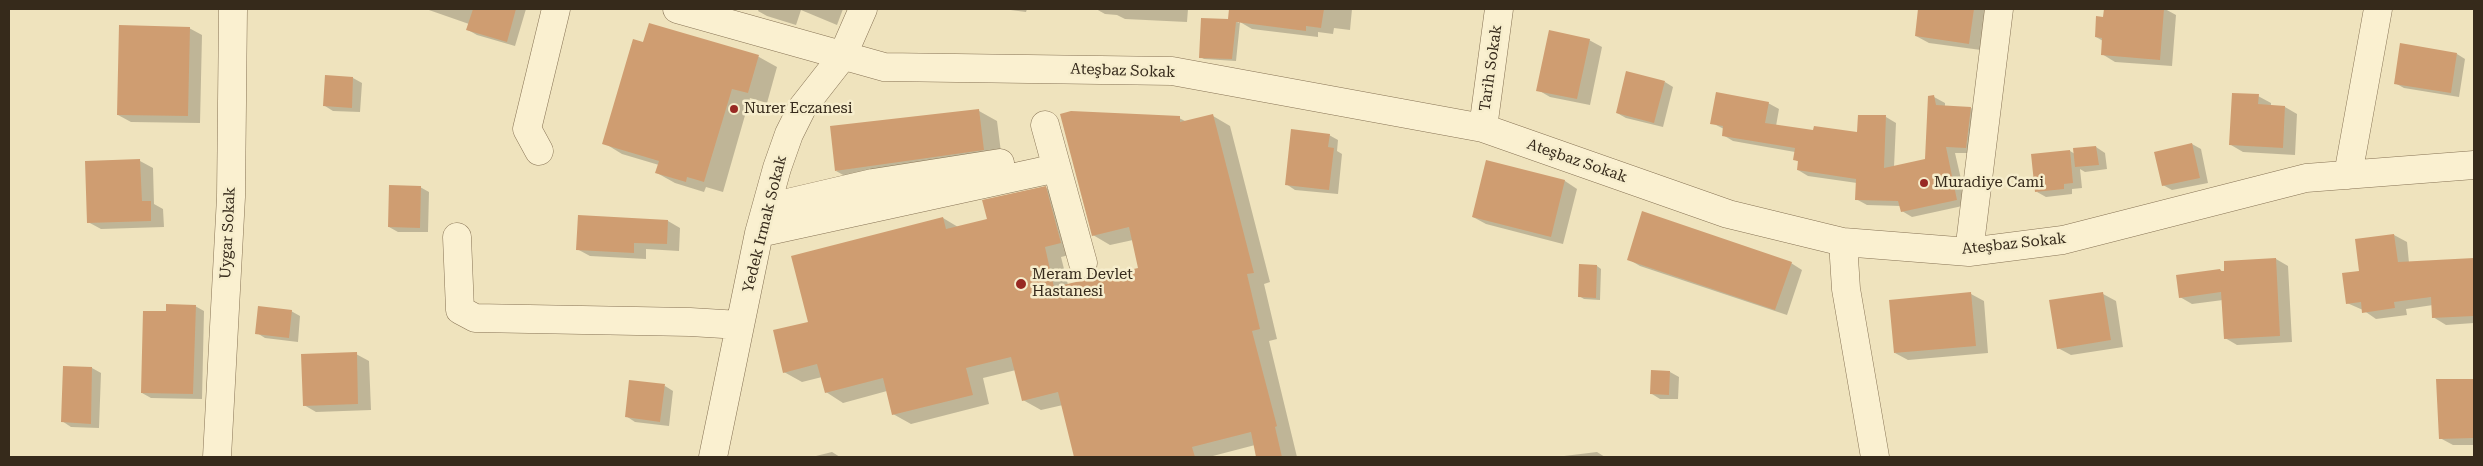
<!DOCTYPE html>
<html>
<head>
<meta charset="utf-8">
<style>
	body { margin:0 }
	#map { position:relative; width:2483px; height:466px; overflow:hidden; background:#efe3bd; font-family:"Roboto Serif",serif }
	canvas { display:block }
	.frame { position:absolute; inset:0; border:10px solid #362a1b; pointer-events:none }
</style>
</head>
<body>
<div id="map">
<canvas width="2483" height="466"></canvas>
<div class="frame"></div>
</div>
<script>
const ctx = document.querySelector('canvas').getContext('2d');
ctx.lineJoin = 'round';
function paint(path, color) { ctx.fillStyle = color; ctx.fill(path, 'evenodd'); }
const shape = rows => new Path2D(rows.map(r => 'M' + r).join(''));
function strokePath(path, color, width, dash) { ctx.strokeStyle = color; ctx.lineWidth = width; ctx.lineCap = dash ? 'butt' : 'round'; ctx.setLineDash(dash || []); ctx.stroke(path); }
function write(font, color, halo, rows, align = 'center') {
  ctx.font = font + ' "Roboto Serif",serif'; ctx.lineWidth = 5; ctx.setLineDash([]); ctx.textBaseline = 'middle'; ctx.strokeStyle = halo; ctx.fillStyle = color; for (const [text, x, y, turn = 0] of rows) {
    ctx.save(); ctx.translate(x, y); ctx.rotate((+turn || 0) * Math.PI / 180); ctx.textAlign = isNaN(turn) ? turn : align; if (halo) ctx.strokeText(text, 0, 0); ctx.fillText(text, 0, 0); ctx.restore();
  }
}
const shadow = shape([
	[426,9,526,9,515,46,477,35,468,30,469,24],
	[759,9,843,9,837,25,801,10,796,25,767,16,758,11],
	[1003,9,1027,9,1026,12],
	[1096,9,1188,9,1187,22,1125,19,1117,15,1105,14],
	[1241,9,1352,9,1350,30,1334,28,1333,34,1318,32,1318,37,1252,29,1240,22,1236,61,1204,59,1200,57,1235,21,1239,23],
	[1920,9,1987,9,1981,50,1929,43,1916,36],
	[2105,9,2165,9,2176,15,2172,66,2115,62,2102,54,2103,41,2096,37,2104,19],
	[650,25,759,57,777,67,767,103,750,98,723,192,706,187,704,192,675,183,657,173,659,165,622,154,604,143],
	[189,28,202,35,200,123,131,122,118,115],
	[1589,40,1602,47,1590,105,1550,97,1538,90],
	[2457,54,2465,59,2459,97,2404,88,2395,83],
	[326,77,353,78,362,83,360,112,333,111,325,106],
	[1665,82,1673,87,1663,127,1626,118,1617,113],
	[2258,96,2271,103,2271,106,2285,107,2297,114,2295,155,2243,152,2231,145],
	[1934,97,1945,103,1945,107,1971,108,1981,114,1976,153,1955,153,1967,205,1912,217,1902,211,1901,206,1867,205,1856,199,1857,183,1808,176,1798,170,1799,162,1794,159,1795,152,1733,141,1723,135,1724,129,1712,123,1768,103,1779,109,1776,126,1814,131,1859,133,1886,117,1896,123,1894,167,1926,160],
	[979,111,997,121,1002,160,854,181,836,171],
	[1213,116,1230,126,1270,282,1264,284,1277,339,1269,341,1297,457,1258,457,1255,445,1209,457,1075,457,1063,405,1041,410,1023,400,1016,370,983,378,989,404,911,424,893,414,887,391,843,403,826,392,822,377,802,382,784,372,810,322,943,218,958,227,988,220,1046,188,1063,198,1078,253,1061,257,1068,285,1140,269,1133,240,1110,245,1093,235,1179,118,1187,122],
	[1329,135,1338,140,1337,151,1342,154,1338,194,1295,190,1286,184],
	[2192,144,2201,149,2208,183,2172,190,2163,185],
	[2096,147,2105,153,2107,169,2085,172,2080,169,2082,188,2072,189,2072,194,2046,197,2037,192,2070,151,2075,154],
	[140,161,153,168,154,204,163,209,164,227,101,229,88,222],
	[1487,162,1565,181,1577,189,1563,244,1486,224,1473,217],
	[420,187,429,192,428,232,398,232,389,227],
	[668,221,680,228,679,251,646,249,646,259,590,256,577,249],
	[2394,235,2407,242,2409,263,2474,259,2474,323,2446,325,2433,317,2433,305,2406,309,2407,315,2376,319,2363,310,2347,303,2360,272],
	[1628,259,1791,263,1802,270,1787,315,1640,266],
	[2276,259,2288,266,2292,342,2237,345,2225,338,2223,300,2192,304,2180,297,2220,270,2225,273],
	[1581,266,1597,266,1601,269,1600,300,1584,299,1579,296],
	[1971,294,1984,301,1988,353,1908,360,1895,353],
	[2103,294,2116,301,2123,347,2071,355,2058,348],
	[195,306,204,311,202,399,151,398,142,393,167,313],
	[291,311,300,316,298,342,265,338,257,333],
	[356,354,369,361,371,410,316,412,304,405],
	[92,368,101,373,99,428,71,427,62,421],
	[1670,372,1679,377,1678,399,1660,399,1652,394],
	[2474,380,2474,445,2453,445,2440,438,2437,381],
	[665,386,673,391,669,426,635,422,626,416],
	[832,452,840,457,812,457],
	[1597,452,1605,457,1564,457,1564,456]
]);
const building = shape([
	[473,9,516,9,507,42,466,30],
	[1229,9,1324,9,1321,28,1306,26,1306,31,1236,22,1232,59,1199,58,1201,18,1228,19],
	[1918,9,1974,9,1969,44,1915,36],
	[2104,9,2164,9,2160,60,2101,55,2102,38,2095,37,2096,16,2103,17],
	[649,23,759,55,748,93,732,89,704,182,687,177,686,182,655,173,659,161,602,144,633,39,643,42],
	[119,25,190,27,188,116,117,115],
	[1549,30,1590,39,1577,99,1536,91],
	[2400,43,2457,53,2451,93,2394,84],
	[1626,71,1665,81,1654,123,1616,113],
	[325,75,353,77,352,108,323,106],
	[1716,92,1769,102,1765,123,1813,130,1814,126,1857,132,1858,115,1886,115,1884,168,1925,159,1928,96,1934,95,1936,105,1971,107,1966,148,1946,147,1957,200,1901,212,1898,201,1855,200,1856,179,1797,170,1798,161,1793,160,1795,148,1722,136,1723,126,1710,124],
	[2232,93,2259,94,2258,104,2285,106,2283,148,2229,145],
	[979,109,984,150,835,171,830,126],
	[1071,111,1180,116,1180,122,1213,114,1254,273,1247,274,1260,329,1252,331,1277,426,1275,427,1282,457,1256,457,1251,432,1192,447,1195,457,1074,457,1058,392,1022,401,1011,357,966,368,973,395,892,415,883,378,825,393,817,364,783,373,773,330,808,322,791,256,943,217,946,229,987,219,982,200,1046,186,1061,243,1045,247,1054,287,1138,268,1129,227,1092,236,1060,114],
	[1291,129,1330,134,1328,147,1334,148,1329,190,1285,185],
	[2192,143,2200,178,2162,186,2154,152],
	[2096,146,2099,165,2075,167,2073,148],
	[2070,150,2073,183,2064,184,2064,189,2035,192,2031,154],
	[140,159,142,201,151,201,151,221,87,223,85,161],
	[1486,160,1565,180,1551,237,1472,217],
	[389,185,421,186,420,228,388,227],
	[1642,211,1792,262,1775,310,1627,260],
	[578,215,668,220,667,244,634,243,634,253,576,250],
	[2394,234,2398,262,2474,258,2474,316,2432,318,2431,297,2394,302,2395,308,2362,313,2361,302,2346,304,2342,273,2359,271,2355,239],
	[2276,258,2280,336,2224,339,2221,292,2179,298,2176,275,2220,269,2221,271,2224,271,2224,261],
	[1579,264,1597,265,1596,298,1578,297],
	[1971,292,1976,346,1894,353,1889,300],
	[2103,292,2111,340,2057,349,2049,300],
	[166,304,196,305,193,394,141,393,143,311,166,311],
	[258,306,292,310,289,338,255,334],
	[357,352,358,404,303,406,301,354],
	[63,366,92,367,91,424,61,422],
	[1651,370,1670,371,1669,395,1650,394],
	[2436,379,2474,379,2474,438,2439,439],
	[629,380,665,384,660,422,625,417]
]);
const minor = shape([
	[677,9,884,67,1172,71,1483,128,1728,214,1843,242,1969,252,2063,240,2306,178,2474,165],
	[1045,125,1083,263],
	[1483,128,1499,9],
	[539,151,527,129,556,9],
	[2348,175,2378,9],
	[766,208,873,183,1000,163],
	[759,233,1057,168],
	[457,237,460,310,475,318,690,322,740,325],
	[1843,242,1846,289,1875,457],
	[1969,252,1999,9],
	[217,457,231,197,233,9],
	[713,457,759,233,777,168,789,134,802,108,842,57,863,9]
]);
const markers = [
	[734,109,5,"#982923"],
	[1924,183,5,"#982923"],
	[1021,284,6,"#982923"]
];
const streetNames = [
	["Tarih Sokak",1491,68,-82],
	["Ateşbaz Sokak",1123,71,2],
	["Ateşbaz Sokak",1577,161,19],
	["Yedek Irmak Sokak",765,224,-76],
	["Uygar Sokak",228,233,-87],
	["Ateşbaz Sokak",2014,244,-6]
];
const poiNames = [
	["Nurer Eczanesi",744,109],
	["Muradiye Cami",1934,183],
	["Meram Devlet",1032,275],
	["Hastanesi",1032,292]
];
paint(shadow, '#0003');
paint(building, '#cf9d71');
strokePath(minor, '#877355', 29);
strokePath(minor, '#faf0d0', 28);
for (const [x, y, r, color] of markers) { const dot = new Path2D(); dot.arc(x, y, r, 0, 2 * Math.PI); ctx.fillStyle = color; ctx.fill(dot); strokePath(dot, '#f6edcc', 2); }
write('15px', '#362a1b', '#f6edcc', streetNames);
write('15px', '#362a1b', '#f6edcc', poiNames, 'left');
</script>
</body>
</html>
